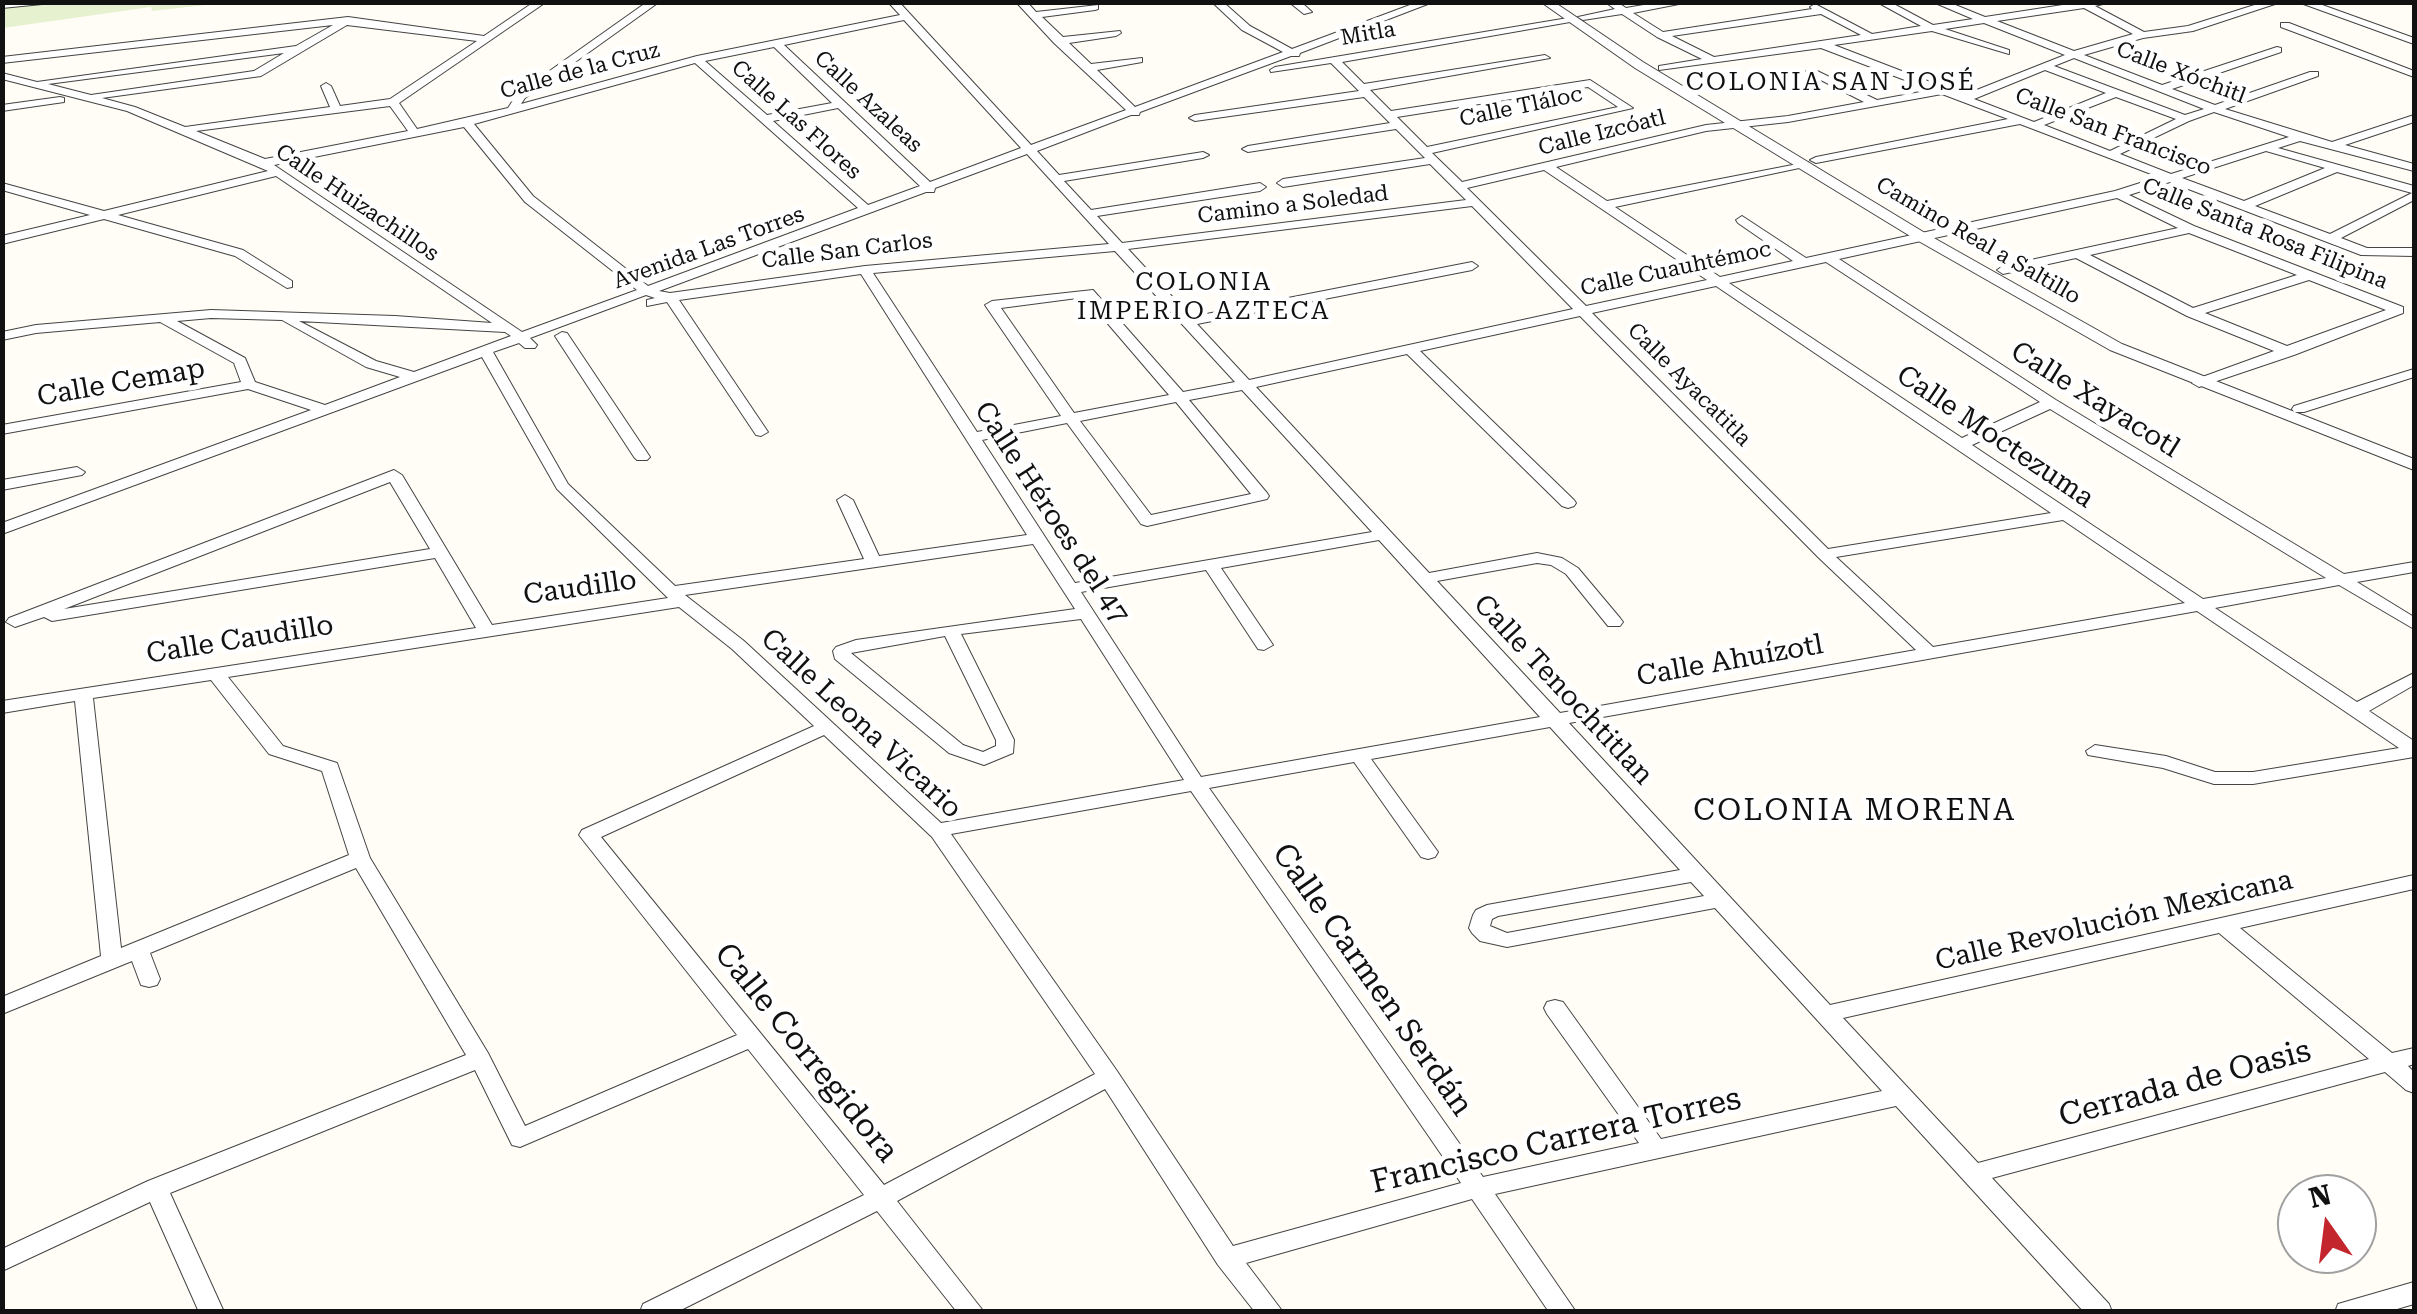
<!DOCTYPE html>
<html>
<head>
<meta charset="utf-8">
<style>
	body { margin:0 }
	#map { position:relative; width:2417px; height:1314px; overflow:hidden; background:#fffdf5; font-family:"Roboto Serif",serif }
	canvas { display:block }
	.frame { position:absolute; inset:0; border:5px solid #111; pointer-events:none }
	.north { position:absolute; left:2277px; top:1174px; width:100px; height:100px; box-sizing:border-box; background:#fff; border:2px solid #a0a0a0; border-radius:50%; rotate:346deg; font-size:28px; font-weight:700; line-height:40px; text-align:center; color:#111 }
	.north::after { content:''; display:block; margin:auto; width:35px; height:45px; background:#c4262e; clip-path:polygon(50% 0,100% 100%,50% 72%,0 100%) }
</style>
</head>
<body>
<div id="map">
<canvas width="2417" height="1314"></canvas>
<div class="frame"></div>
<div class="north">N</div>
</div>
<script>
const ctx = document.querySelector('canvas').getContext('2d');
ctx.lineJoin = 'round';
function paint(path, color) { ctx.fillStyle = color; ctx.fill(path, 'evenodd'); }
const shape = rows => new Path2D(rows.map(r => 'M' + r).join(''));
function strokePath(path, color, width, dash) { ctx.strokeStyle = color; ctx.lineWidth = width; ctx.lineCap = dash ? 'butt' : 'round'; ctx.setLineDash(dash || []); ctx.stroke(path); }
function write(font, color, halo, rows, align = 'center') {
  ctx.font = font + ' "Roboto Serif",serif'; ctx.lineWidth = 10; ctx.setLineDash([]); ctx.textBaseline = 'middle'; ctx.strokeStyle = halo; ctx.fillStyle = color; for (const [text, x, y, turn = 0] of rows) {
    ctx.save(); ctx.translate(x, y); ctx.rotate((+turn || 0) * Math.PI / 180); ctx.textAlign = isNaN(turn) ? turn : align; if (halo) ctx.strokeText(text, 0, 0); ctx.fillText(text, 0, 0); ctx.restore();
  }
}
const pitch = shape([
	[74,2,224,3,152,11,151,7,3,28,3,8]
]);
const minor = shape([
	[2,2,62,2,2,8,2,2],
	[534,2,546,2,399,103,417,129,508,108,517,94,647,2,659,2,525,98,521,104,697,56,900,15,888,2,899,2,1031,145,1126,110,1054,43,1016,2,1027,2,1036,12,1098,5,1098,9,1095,10,1042,17,1063,37,1120,31,1121,33,1116,36,1069,43,1091,64,1142,58,1142,62,1097,70,1135,107,1283,52,1242,30,1212,2,1223,2,1250,26,1292,49,1418,2,1433,2,1300,53,1299,56,1291,56,1140,112,1139,115,1131,115,1037,151,1059,175,1203,152,1209,155,1203,158,1064,181,1091,210,1260,183,1266,187,1260,191,1097,216,1122,243,1466,200,1430,164,1283,187,1277,183,1283,179,1425,158,1396,129,1248,152,1242,149,1248,146,1390,123,1364,97,1195,121,1189,118,1195,115,1359,91,1331,63,1271,72,1270,70,1275,67,1574,17,1575,19,1570,22,1342,62,1364,84,1545,55,1550,58,1370,90,1391,111,1590,80,1633,108,1432,153,1462,182,1706,125,1788,116,1864,102,1807,73,1806,71,1811,68,1877,100,1931,90,1821,48,1659,70,1659,66,1702,59,1657,37,1622,14,1583,20,1578,17,1615,9,1605,2,1617,2,1626,8,1661,2,1689,2,1633,13,1663,32,1812,9,1810,7,1815,4,1872,34,1921,26,1877,2,1890,2,1933,25,1973,19,1933,2,1948,2,1985,17,2082,2,2110,2,2095,6,2144,32,2188,26,2264,2,2281,2,2193,31,2143,38,2084,55,2162,85,2277,47,2281,48,2281,52,2172,89,2215,105,2310,72,2318,72,2318,76,2225,109,2332,142,2414,115,2414,122,2345,145,2414,164,2414,171,2300,141,2278,148,2414,186,2414,200,2341,238,2367,248,2414,248,2414,256,2361,255,2170,182,2129,195,2194,226,2403,307,2403,313,2294,355,2199,387,2192,383,2194,380,2274,351,2187,316,2076,258,2003,274,1997,270,2003,266,2178,228,2117,198,1839,259,2056,400,2344,574,2414,562,2414,572,2357,582,2414,617,2414,629,2339,585,2215,608,2357,702,2414,673,2414,685,2369,711,2414,741,2414,757,2253,784,2214,784,2163,768,2088,755,2086,751,2095,745,2166,756,2215,772,2253,772,2399,748,2197,611,1569,723,1830,1005,2414,875,2414,889,2240,928,2392,1053,2414,1048,2414,1064,2408,1066,2414,1072,2414,1093,2406,1090,2385,1072,1992,1178,2109,1304,2112,1312,2084,1312,1896,1106,1495,1194,1576,1312,1549,1312,1472,1199,1246,1263,1283,1312,1255,1312,1218,1265,1105,1089,897,1201,984,1312,957,1312,877,1211,677,1312,640,1312,643,1304,864,1195,748,1049,520,1147,512,1145,475,1070,170,1193,224,1312,199,1312,150,1202,2,1271,2,1249,148,1181,466,1055,356,868,150,953,160,979,157,985,149,987,141,985,132,961,2,1014,2,997,101,956,75,701,2,713,2,701,476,628,435,558,52,621,44,617,15,627,6,622,9,618,394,470,402,475,492,625,668,598,557,489,482,357,2,534,2,523,311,410,248,389,2,434,2,425,241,382,234,363,160,322,36,333,2,340,2,332,36,325,211,310,395,316,492,323,276,176,118,215,243,250,292,281,292,287,287,288,235,256,104,219,2,244,2,236,90,215,2,190,2,183,104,211,268,171,127,111,2,79,2,73,37,82,296,46,333,25,2,63,2,57,348,17,484,36,534,2],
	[2084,8,2133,34,2074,51,1997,21,2084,8],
	[1821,14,1861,35,1714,57,1672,36,1821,14],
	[904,20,1021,148,930,182,784,45,904,20],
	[1984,23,2065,55,1964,95,1834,45,1932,31,2009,54,2009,50,1945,29,1984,23],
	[347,25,477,41,390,99,340,106,331,86,326,83,321,86,330,107,185,127,135,107,102,98,261,76,347,25],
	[774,47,832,103,767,115,705,61,774,47],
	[284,53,254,71,91,95,48,84,284,53],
	[2074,58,2204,109,2185,115,2054,66,2074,58],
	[695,63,858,208,648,286,533,196,474,124,695,63],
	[2045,70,2106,93,2034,122,1974,99,2045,70],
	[1588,87,1618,107,1427,147,1397,117,1588,87],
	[1942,94,2008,119,1816,157,1810,160,1816,163,2020,124,2159,177,2115,191,1806,258,1742,216,1736,220,1738,223,1793,261,1720,277,1615,207,1804,167,1808,166,1808,162,1607,201,1556,167,1706,131,1788,122,1942,94],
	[2116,97,2176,119,2110,151,2044,125,2116,97],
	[390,106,408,131,265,159,196,131,390,106],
	[838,108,920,186,868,205,773,121,838,108],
	[2214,112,2289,137,2171,174,2120,154,2189,121,2214,112],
	[464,127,525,202,637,290,522,332,274,165,464,127],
	[2266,151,2325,168,2244,201,2182,178,2266,151],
	[1027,154,1109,244,865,266,670,293,659,291,926,192,934,192,935,188,1027,154],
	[1544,170,1707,280,1586,306,1467,188,1544,170],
	[2337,172,2412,193,2330,234,2255,206,2337,172],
	[1472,206,1573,309,1249,380,1197,324,1472,270,1478,266,1472,262,1191,317,1128,249,1472,206],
	[2189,233,2297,275,2193,308,2090,255,2189,233],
	[1115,251,1235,382,1183,392,1093,290,992,301,985,305,1061,416,977,432,873,273,1115,251],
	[1826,262,2040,402,1962,438,1729,283,1826,262],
	[861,274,1027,535,879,556,853,500,845,495,837,500,864,559,675,586,568,484,493,352,519,343,525,348,535,348,537,345,530,338,646,295,655,298,647,300,647,306,667,302,756,435,761,436,768,432,679,300,861,274],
	[2309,280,2386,310,2287,346,2205,313,2309,280],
	[1716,286,2051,513,1828,549,1592,313,1716,286],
	[1085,297,1169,395,1074,413,1001,308,1085,297],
	[1580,316,1818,557,1916,650,1560,713,1437,581,1537,563,1551,565,1566,574,1608,626,1620,626,1623,622,1620,618,1578,568,1562,558,1537,553,1429,573,1256,387,1407,354,1562,506,1568,508,1574,506,1576,503,1574,500,1420,351,1580,316],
	[211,318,282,320,366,367,400,377,325,405,255,382,245,358,177,321,211,318],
	[299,321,505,332,511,336,414,372,376,361,299,321],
	[1242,390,1372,532,1075,583,982,440,1067,423,1141,524,1147,526,1267,499,1269,496,1267,493,1189,400,1242,390],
	[1176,402,1251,494,1151,515,1080,421,1176,402],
	[2050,409,2326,578,2203,599,1972,445,2050,409],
	[390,482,430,549,64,609,390,482],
	[2063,520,2185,603,1933,647,1836,557,2063,520],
	[1379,540,1540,717,1201,777,1081,592,1206,570,1258,649,1264,650,1273,645,1221,568,1379,540],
	[1033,544,1075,609,856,640,836,647,833,651,835,659,949,753,984,765,1013,753,1014,740,961,634,1081,619,1184,780,941,823,744,641,685,595,1033,544],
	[679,607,732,649,814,726,582,830,579,835,737,1035,525,1126,488,1053,370,858,337,763,283,746,228,677,679,607],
	[945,636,996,740,996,746,983,752,963,745,851,653,945,636],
	[211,680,269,754,322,771,349,855,121,948,93,698,211,680],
	[1550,727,1680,870,1487,905,1476,910,1473,915,1469,928,1472,933,1480,941,1507,947,1715,908,1882,1091,1661,1139,1563,1002,1555,1000,1547,1002,1544,1008,1547,1014,1639,1143,1483,1177,1209,788,1354,762,1421,857,1428,859,1435,857,1438,852,1371,759,1550,727],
	[824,735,932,837,1095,1074,884,1185,601,837,824,735],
	[1191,791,1461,1183,1233,1246,1117,1071,951,834,1191,791],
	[1691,882,1704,896,1507,933,1490,926,1492,919,1498,916,1691,882],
	[2219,933,2369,1059,1978,1163,1843,1018,2219,933],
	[1289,2,1301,2,1312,12,1304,14,1289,2],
	[2298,2,2314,2,2414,38,2414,44,2298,2],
	[2281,23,2289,23,2414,71,2414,77,2281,27,2281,23],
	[60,97,64,98,64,102,2,111,2,105,60,97],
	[562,332,567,333,650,457,647,460,637,460,634,457,555,336,562,332],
	[2414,369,2414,377,2304,412,2294,412,2292,409,2294,406,2414,369],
	[77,467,85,472,82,475,2,490,2,480,77,467],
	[2414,1282,2414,1304,2387,1312,2335,1312,2338,1304,2414,1282]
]);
const tertiary = shape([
	[1541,2,1554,2,1643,62,1925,233,2122,344,2414,459,2414,470,2110,350,1915,239,1635,68,1541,2]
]);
const farStreetnames = [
	["Mitla",1368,34,-10],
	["Calle de la Cruz",580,71,-15],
	["Calle Xóchitl",2181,73,21],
	["Calle Azaleas",868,102,43],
	["Calle Tláloc",1521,107,-12],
	["Calle Las Flores",796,120,42],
	["Calle San Francisco",2113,132,21],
	["Calle Izcóatl",1602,133,-14],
	["Calle Huizachillos",357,203,34],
	["Camino a Soledad",1293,205,-7],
	["Calle Santa Rosa Filipina",2265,234,22],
	["Camino Real a Saltillo",1978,241,30],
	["Avenida Las Torres",709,248,-20],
	["Calle San Carlos",847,251,-7],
	["Calle Cuauhtémoc",1676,269,-12],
	["Calle Ayacatitla",1689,385,45]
];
const farNeighbourhoodnames = [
	["COLONIA SAN JOSÉ",1831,83],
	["COLONIA",1204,283],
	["IMPERIO AZTECA",1204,312]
];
const streetNames = [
	["Calle Cemap",121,383,-10],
	["Calle Xayacotl",2095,400,32],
	["Calle Moctezuma",1995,437,34],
	["Calle Héroes del 47",1051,513,57],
	["Caudillo",580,588,-8],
	["Calle Caudillo",240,640,-9],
	["Calle Ahuízotl",1730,661,-10],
	["Calle Tenochtitlan",1563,690,47],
	["Calle Leona Vicario",861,724,43],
	["Calle Revolución Mexicana",2114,921,-13]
];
const neighbourhoodNames = [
	["COLONIA MORENA",1855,811]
];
const nearStreetnames = [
	["Calle Carmen Serdán",1372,980,55],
	["Calle Corregidora",806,1053,51],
	["Cerrada de Oasis",2185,1084,-15],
	["Francisco Carrera Torres",1556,1141,-13]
];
paint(pitch, '#e6f2cf');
strokePath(minor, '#444', 2);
strokePath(tertiary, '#444', 2);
paint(minor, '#fff');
paint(tertiary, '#fff');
write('22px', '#111', '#fff', farStreetnames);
ctx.letterSpacing = '2.5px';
write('25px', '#111', '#fff', farNeighbourhoodnames);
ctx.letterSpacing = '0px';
write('28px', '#111', '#fff', streetNames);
ctx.letterSpacing = '2.5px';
write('30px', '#111', '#fff', neighbourhoodNames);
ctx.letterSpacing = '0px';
write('32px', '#111', '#fff', nearStreetnames);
</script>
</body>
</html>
